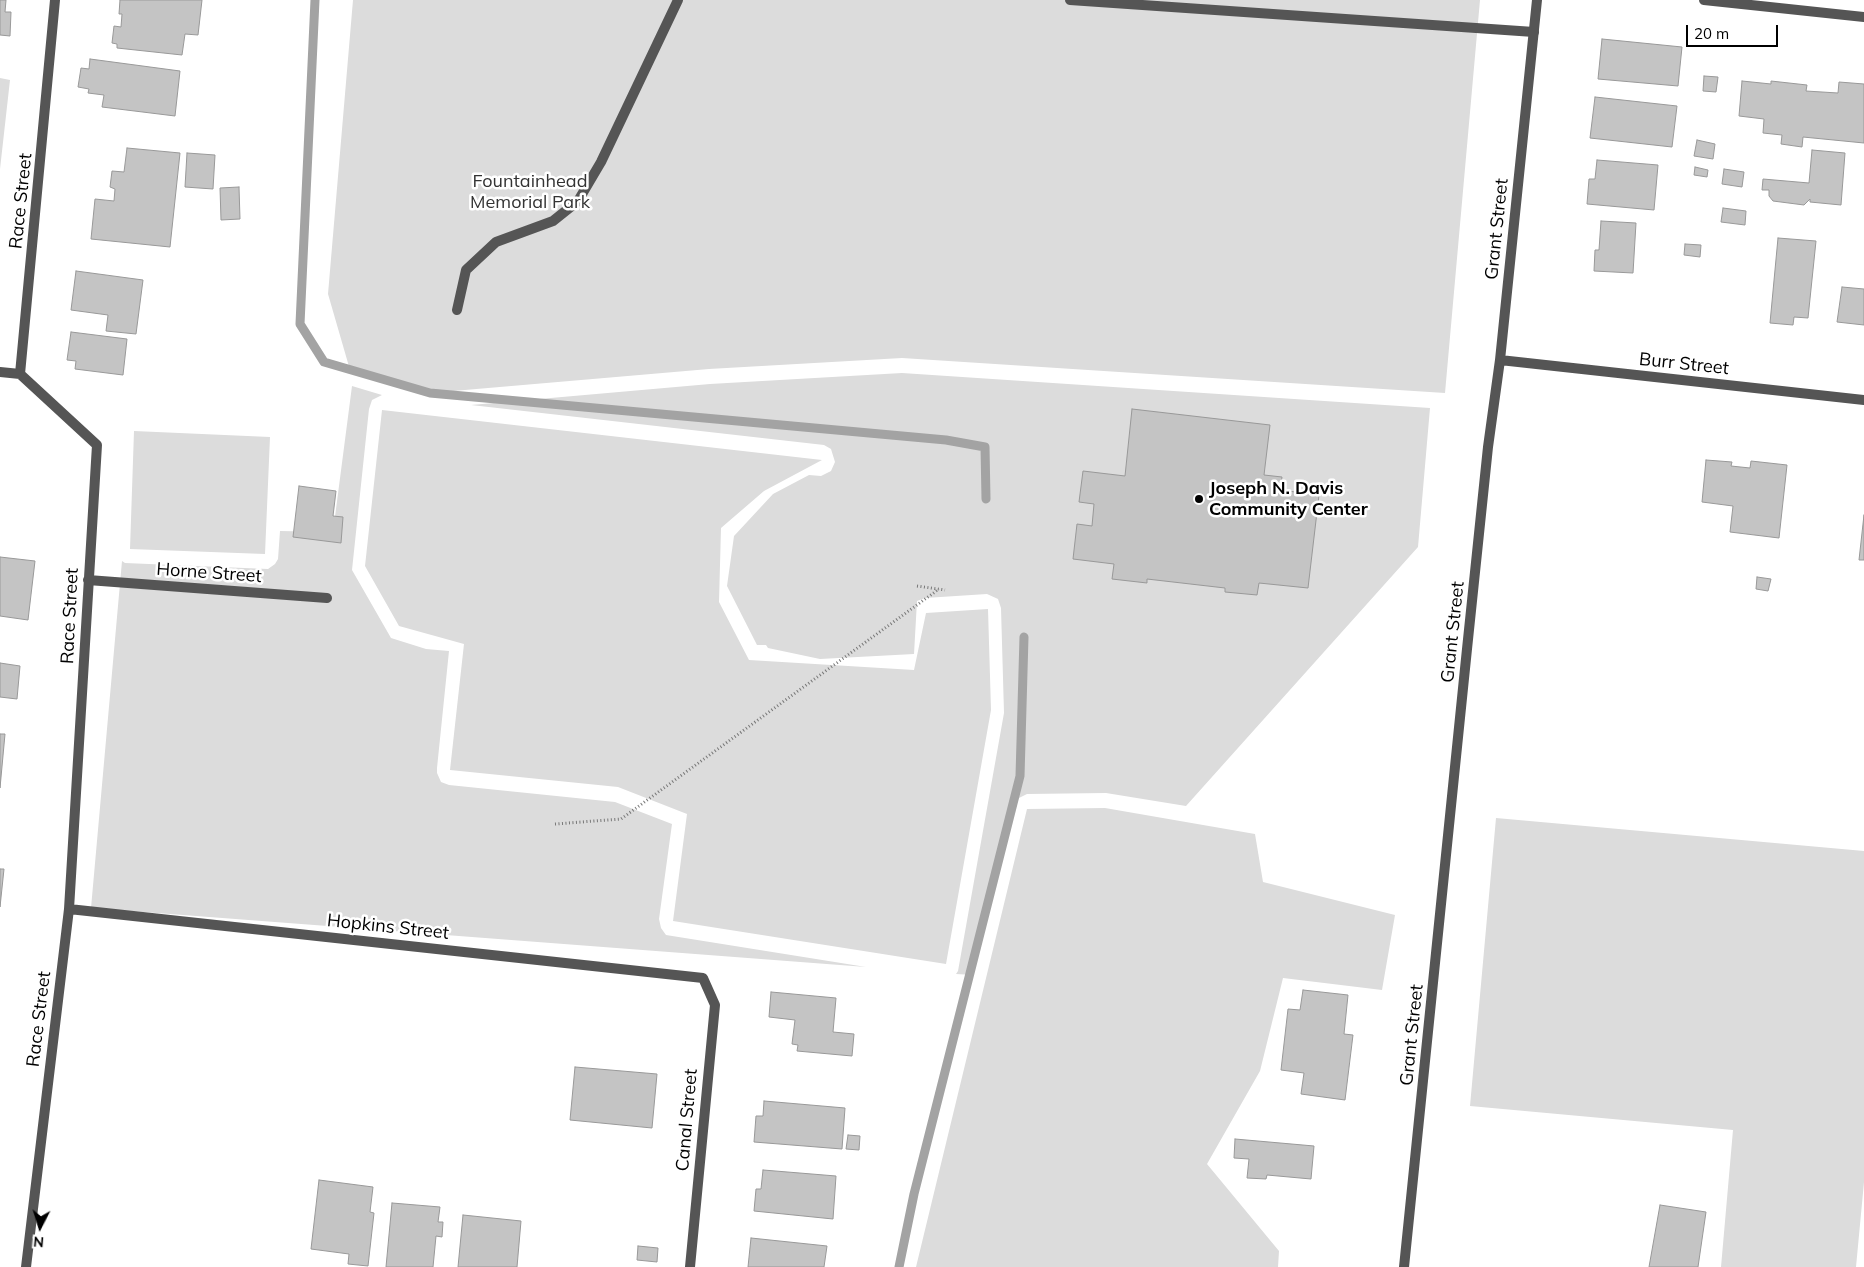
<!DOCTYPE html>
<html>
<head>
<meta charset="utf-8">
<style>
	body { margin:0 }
	#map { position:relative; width:1864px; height:1267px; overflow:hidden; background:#fff; font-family:Mulish,sans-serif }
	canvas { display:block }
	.north { position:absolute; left:15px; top:1202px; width:50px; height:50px; -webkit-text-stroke:4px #fff; paint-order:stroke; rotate:185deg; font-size:14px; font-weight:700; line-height:20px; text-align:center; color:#000 }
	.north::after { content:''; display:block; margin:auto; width:18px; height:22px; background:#000; clip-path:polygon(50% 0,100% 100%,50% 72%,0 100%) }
	.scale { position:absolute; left:1686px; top:25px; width:92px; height:22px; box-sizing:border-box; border:2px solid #000; border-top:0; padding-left:6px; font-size:15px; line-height:18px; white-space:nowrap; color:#000; -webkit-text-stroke:4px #fff; paint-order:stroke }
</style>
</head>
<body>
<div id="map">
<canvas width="1864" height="1267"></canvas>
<div class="north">N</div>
<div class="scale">20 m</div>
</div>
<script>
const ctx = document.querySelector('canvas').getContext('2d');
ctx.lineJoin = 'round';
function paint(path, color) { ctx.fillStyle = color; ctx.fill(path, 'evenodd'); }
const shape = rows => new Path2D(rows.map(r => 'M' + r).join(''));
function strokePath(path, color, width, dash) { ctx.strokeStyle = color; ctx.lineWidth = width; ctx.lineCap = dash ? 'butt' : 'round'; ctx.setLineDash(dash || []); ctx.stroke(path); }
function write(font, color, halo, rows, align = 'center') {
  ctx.font = font + ' Mulish,sans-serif'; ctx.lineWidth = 5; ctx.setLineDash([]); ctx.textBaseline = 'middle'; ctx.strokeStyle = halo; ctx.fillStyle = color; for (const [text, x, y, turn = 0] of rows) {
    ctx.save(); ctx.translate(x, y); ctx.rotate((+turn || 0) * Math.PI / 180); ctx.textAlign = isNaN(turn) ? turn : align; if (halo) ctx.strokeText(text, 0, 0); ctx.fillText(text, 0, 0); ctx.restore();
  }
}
const green = shape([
	[353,0,1480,0,1445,393,902,358,709,369,430,393,350,370,328,294],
	[0,78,10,80,0,169],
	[902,373,1430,408,1418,547,1186,806,1106,793,1027,794,1019,798,1014,806,973,975,956,974,958,971,1004,713,1001,608,998,599,987,594,925,598,917,601,914,654,820,659,768,648,766,645,757,645,727,586,734,536,773,494,809,475,821,476,831,471,835,462,831,449,824,445,471,405,710,384],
	[352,386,382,395,372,400,369,409,352,570,391,638,426,649,449,651,437,768,437,773,441,782,449,785,615,802,672,824,659,919,661,928,666,935,866,967,91,908,122,561,125,563,268,569,275,564,278,559,280,531,333,532],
	[382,410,822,460,764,491,721,528,719,602,749,660,914,670,926,613,988,609,991,710,946,964,673,921,687,814,618,787,450,770,464,644,399,626,365,566],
	[134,431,270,437,265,554,130,549],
	[1105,808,1255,834,1263,882,1395,915,1382,990,1283,978,1260,1071,1207,1164,1279,1251,1278,1267,916,1267,1027,809],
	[1496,818,1864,851,1864,1182,1856,1267,1721,1267,1733,1130,1470,1106]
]);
const stream = shape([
	[315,0,300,324,324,362,430,393,946,440,985,447,986,499],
	[899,1267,914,1194,1020,776,1024,637]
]);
const building = shape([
	[0,0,6,0,5,12,11,12,10,36,0,35,0,0],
	[120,0,202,0,198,35,185,34,182,55,117,48,117,44,112,43,114,26,121,27,122,14,119,14,120,0],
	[1602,39,1682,47,1678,86,1598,79,1602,39],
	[90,59,180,71,175,116,102,107,104,95,88,93,89,89,78,87,81,68,89,69,90,59],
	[1704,76,1718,77,1716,92,1703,91,1704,76],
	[1742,81,1771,84,1771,81,1807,85,1806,91,1838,93,1839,82,1864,84,1864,143,1803,137,1802,147,1781,144,1782,135,1763,133,1764,119,1739,116,1742,81],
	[1595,97,1677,106,1672,147,1590,138,1595,97],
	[1697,140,1715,144,1713,159,1694,156,1697,140],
	[127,148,180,153,170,247,91,239,95,199,114,201,115,189,110,187,112,171,124,172,127,148],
	[1812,150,1845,153,1841,205,1810,202,1810,199,1804,205,1773,201,1769,196,1769,190,1762,190,1763,179,1809,183,1812,150],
	[187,153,215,155,213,189,185,187,187,153],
	[1597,160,1658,165,1654,210,1587,204,1589,179,1595,179,1597,160],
	[1695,167,1708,170,1707,177,1694,175,1695,167],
	[1724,169,1744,172,1742,187,1722,184,1724,169],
	[239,187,240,219,221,220,220,188,239,187],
	[1723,208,1746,211,1745,225,1721,222,1723,208],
	[1601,221,1636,223,1633,273,1594,271,1595,250,1599,250,1601,221],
	[1778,238,1816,241,1808,318,1794,317,1793,325,1770,323,1778,238],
	[1685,244,1701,245,1700,257,1684,255,1685,244],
	[76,271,143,280,136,334,106,331,108,315,71,310,76,271],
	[1842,287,1864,289,1864,325,1837,322,1842,287],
	[71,332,127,339,123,375,75,369,76,361,67,360,71,332],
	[1132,409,1270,425,1264,475,1282,477,1280,490,1319,495,1308,588,1259,583,1257,595,1225,592,1225,588,1147,579,1147,583,1112,579,1114,564,1073,559,1077,524,1092,526,1094,504,1079,502,1083,471,1125,476,1132,409],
	[1706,460,1732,462,1731,466,1750,468,1751,461,1787,465,1779,538,1730,532,1733,506,1702,502,1706,460],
	[299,486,336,491,333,516,343,517,341,543,293,537,299,486],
	[1864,515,1864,560,1859,560,1864,515],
	[0,557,35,561,28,620,0,616,0,557],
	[1757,577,1771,579,1768,591,1756,589,1757,577],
	[0,663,20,666,17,699,0,697,0,663],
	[0,734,5,734,0,788,0,734],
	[0,869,4,869,0,907,0,869],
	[1303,990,1348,995,1344,1034,1353,1035,1345,1100,1301,1094,1304,1073,1281,1070,1288,1009,1300,1010,1303,990],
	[771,992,836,998,833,1032,854,1034,852,1056,797,1051,798,1045,792,1044,795,1020,769,1017,771,992],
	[575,1067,657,1074,652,1128,570,1120,575,1067],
	[764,1101,845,1108,842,1149,754,1142,756,1116,763,1116,764,1101],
	[848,1135,860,1136,859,1150,846,1149,848,1135],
	[1235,1139,1314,1146,1311,1179,1267,1175,1266,1179,1247,1178,1249,1159,1234,1158,1235,1139],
	[763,1170,836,1176,833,1219,754,1211,756,1189,761,1189,763,1170],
	[319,1180,373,1187,370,1212,374,1213,368,1266,348,1264,349,1254,311,1249,319,1180],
	[392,1203,440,1207,438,1222,443,1222,442,1237,436,1236,433,1267,386,1267,392,1203],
	[1660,1205,1706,1212,1698,1267,1649,1267,1660,1205],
	[463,1215,521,1221,517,1267,458,1267,463,1215],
	[751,1238,827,1246,824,1267,748,1267,751,1238],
	[638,1246,658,1248,657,1262,637,1260,638,1246]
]);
const path = shape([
	[917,586,945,590],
	[555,824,621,819,939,589]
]);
const service = shape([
	[1070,0,1534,32],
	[457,310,466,270,496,242,553,221,578,201,601,162,678,0]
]);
const minor = shape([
	[1704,0,1864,17],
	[1500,360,1864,400],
	[0,372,20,374],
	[88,580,327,598],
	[69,909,703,978,715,1005,690,1267],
	[26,1267,69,909,97,445,20,374,55,0],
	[1404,1267,1467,649,1488,447,1500,360,1537,0]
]);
const markers = [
	[1199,499,5,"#000"]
];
const parkNames = [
	["Fountainhead",530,182],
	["Memorial Park",530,203]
];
const streetNames = [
	["Race Street",21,201,-84],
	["Grant Street",1497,229,-84],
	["Burr Street",1684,364,6],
	["Horne Street",209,573,4],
	["Race Street",70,616,-87],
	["Grant Street",1453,632,-84],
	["Hopkins Street",388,927,6],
	["Race Street",39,1019,-83],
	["Grant Street",1412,1035,-84],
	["Canal Street",687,1120,-85]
];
const poiNames = [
	["Joseph N. Davis",1209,489],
	["Community Center",1209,510]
];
paint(green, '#dcdcdc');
strokePath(stream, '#a3a3a3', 9);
paint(building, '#c4c4c4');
strokePath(building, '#999', 1);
strokePath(path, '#777', 3, [1, 2.5]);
strokePath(service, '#555', 10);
strokePath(minor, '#555', 10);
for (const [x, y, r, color] of markers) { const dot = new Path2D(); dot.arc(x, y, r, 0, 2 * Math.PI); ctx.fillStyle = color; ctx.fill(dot); strokePath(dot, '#fff', 2); }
write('18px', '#333', '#fff', parkNames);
write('18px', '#000', '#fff', streetNames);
write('bold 18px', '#000', '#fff', poiNames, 'left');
</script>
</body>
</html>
